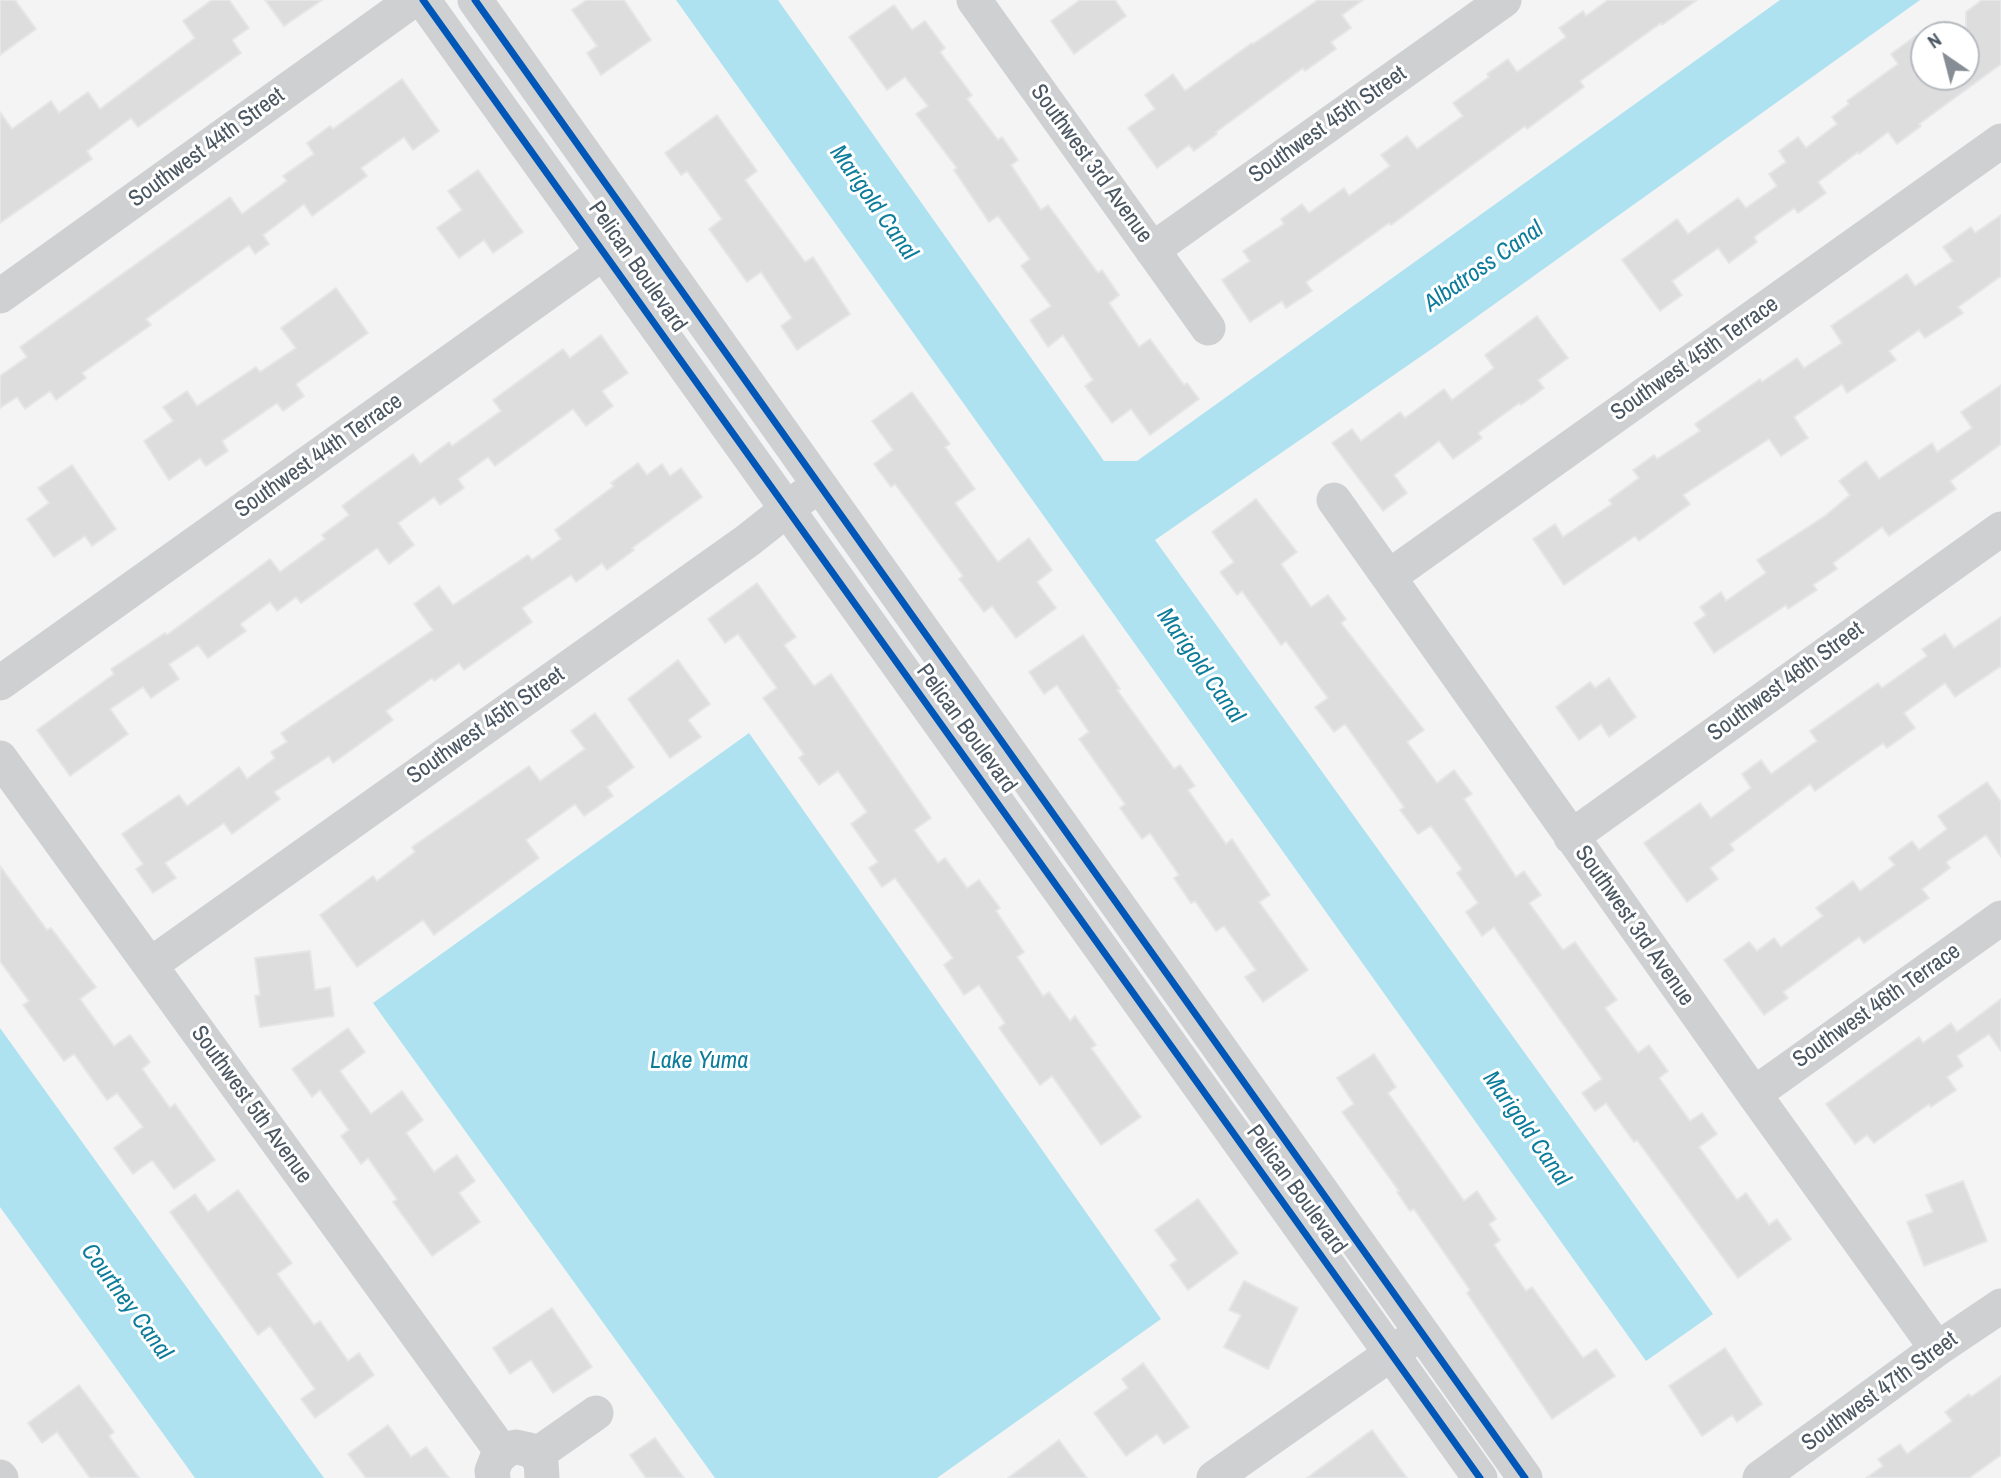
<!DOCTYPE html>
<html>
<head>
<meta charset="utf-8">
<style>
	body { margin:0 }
	#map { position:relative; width:2001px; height:1478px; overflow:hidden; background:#f4f4f4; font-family:"Archivo Narrow",sans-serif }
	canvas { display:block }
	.north { position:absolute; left:1910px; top:21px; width:70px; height:70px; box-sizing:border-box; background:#fff; border:2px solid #b7bbc0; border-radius:50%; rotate:325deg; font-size:19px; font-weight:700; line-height:28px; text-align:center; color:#4a5661 }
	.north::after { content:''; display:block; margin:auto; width:24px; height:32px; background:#868d94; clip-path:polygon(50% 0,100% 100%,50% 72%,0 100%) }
</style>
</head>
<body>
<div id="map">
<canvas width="2001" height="1478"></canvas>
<div class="north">N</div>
</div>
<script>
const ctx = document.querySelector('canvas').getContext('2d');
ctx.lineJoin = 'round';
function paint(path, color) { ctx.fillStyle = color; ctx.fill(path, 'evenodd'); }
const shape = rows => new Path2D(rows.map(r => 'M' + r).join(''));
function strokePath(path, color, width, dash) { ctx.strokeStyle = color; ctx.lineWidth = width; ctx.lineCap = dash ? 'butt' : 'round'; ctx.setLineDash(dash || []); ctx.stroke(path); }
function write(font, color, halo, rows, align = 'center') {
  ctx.font = font + ' "Archivo Narrow",sans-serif'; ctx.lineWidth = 6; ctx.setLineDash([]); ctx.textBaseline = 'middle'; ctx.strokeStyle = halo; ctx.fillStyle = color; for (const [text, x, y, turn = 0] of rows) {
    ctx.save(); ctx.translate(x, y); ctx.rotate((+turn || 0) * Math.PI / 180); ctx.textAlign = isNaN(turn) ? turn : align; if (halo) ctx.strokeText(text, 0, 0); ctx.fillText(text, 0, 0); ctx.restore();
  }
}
const water = shape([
	[676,0,778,0,1104,461,1137,461,1780,0,1920,0,1433,348,1155,540,1713,1314,1646,1361],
	[749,733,1161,1319,937,1478,715,1478,373,1003],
	[0,1028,324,1478,195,1478,0,1207]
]);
const building = shape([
	[0,0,15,0,36,29,0,55,0,0],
	[212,0,229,0,249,28,232,40,241,53,138,127,131,118,87,151,92,159,0,223,0,112,12,129,51,101,59,113,88,92,100,109,195,38,183,21,212,0],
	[265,0,322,0,284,26,265,0],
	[587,0,624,0,651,40,601,75,587,53,597,46,572,10,587,0],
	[1080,0,1115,0,1126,16,1074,54,1051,21,1080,0],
	[1318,0,1363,0,1342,15,1351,28,1331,42,1336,49,1305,71,1303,68,1216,132,1217,134,1194,151,1189,145,1157,168,1128,128,1155,109,1145,95,1173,74,1185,91,1252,43,1253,44,1318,0],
	[1608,0,1697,0,1662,25,1661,23,1580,81,1584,87,1527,129,1525,126,1391,225,1389,223,1306,282,1312,291,1286,308,1282,301,1250,322,1222,280,1250,261,1243,251,1284,224,1281,219,1302,204,1309,213,1344,188,1349,196,1390,166,1381,155,1407,136,1417,149,1463,116,1453,103,1489,77,1487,74,1508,59,1517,72,1566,37,1559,28,1583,11,1586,16,1608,0],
	[1982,0,2001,0,2001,64,1919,124,1921,126,1897,144,1888,132,1859,154,1858,152,1818,182,1826,193,1798,213,1794,208,1754,237,1757,242,1729,263,1718,248,1672,281,1682,295,1660,311,1622,260,1677,219,1688,234,1738,198,1746,208,1777,186,1769,174,1786,162,1779,151,1798,137,1806,148,1837,124,1832,117,1849,104,1847,101,1898,64,1891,54,1917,35,1924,45,1924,77,1966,77,1966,12,1982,0],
	[894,5,912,30,925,21,945,48,940,52,972,95,967,99,998,140,1002,137,1018,160,1011,165,1041,210,1048,205,1098,273,1102,270,1119,295,1109,303,1139,347,1150,339,1184,385,1187,383,1199,399,1150,435,1131,409,1112,423,1085,386,1093,380,1063,335,1048,347,1030,320,1051,306,1021,266,1030,259,998,216,989,222,954,170,957,168,916,114,928,106,905,77,887,90,849,37,894,5],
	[402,79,439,131,413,150,404,137,361,168,367,176,312,216,304,204,263,235,269,244,255,254,249,245,146,319,151,325,82,373,86,378,56,400,50,391,25,409,17,397,0,408,0,376,27,357,20,347,230,197,242,214,287,181,283,176,314,154,307,143,330,126,333,129,402,79],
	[717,115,757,171,745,180,805,262,813,257,850,314,797,350,781,326,792,318,761,272,747,282,709,229,722,219,687,171,681,175,665,153,717,115],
	[478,170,523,232,493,253,484,240,459,258,437,228,462,210,448,191,478,170],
	[2001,215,2001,276,1958,307,1963,313,1925,338,1919,330,1889,351,1896,360,1847,393,1842,384,1794,417,1808,438,1781,456,1769,439,1683,495,1690,504,1639,541,1635,536,1564,585,1533,539,1555,524,1563,537,1612,504,1609,500,1639,478,1633,470,1654,455,1657,459,1700,431,1695,424,1760,379,1762,382,1797,358,1804,368,1842,343,1831,326,1907,274,1915,286,1953,261,1943,247,1971,227,1975,233,2001,215],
	[336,288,368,333,296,384,304,396,283,411,277,403,222,441,228,451,206,466,200,458,169,480,144,441,173,421,163,407,187,391,197,406,256,367,260,372,296,348,281,328,336,288],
	[1537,316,1568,358,1538,380,1544,388,1521,405,1519,403,1478,433,1482,438,1453,459,1439,441,1394,475,1407,493,1383,511,1332,443,1352,429,1361,441,1400,412,1405,418,1444,389,1452,400,1494,368,1485,355,1537,316],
	[601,335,628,373,602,391,613,406,586,426,573,409,495,466,488,457,458,479,464,488,440,505,434,497,398,523,414,545,389,564,377,548,301,603,296,597,277,611,270,602,240,624,246,631,208,658,198,645,169,664,179,679,151,698,143,687,110,709,128,734,70,776,37,730,114,674,111,669,165,633,167,635,270,559,280,572,325,539,322,535,349,515,342,506,370,485,413,454,420,464,449,442,452,446,501,411,493,400,563,349,570,358,601,335],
	[2001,385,2001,444,1950,481,1956,489,1889,536,1882,527,1833,563,1837,569,1813,585,1817,590,1788,609,1786,605,1714,653,1694,623,1706,615,1700,607,1721,592,1726,601,1766,573,1757,560,1825,516,1850,495,1839,481,1866,461,1879,479,1932,443,1937,452,1972,428,1961,412,2001,385],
	[912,392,950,444,945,447,975,489,955,503,998,562,1029,538,1052,570,1037,582,1056,608,1016,638,992,606,984,612,959,579,963,576,895,484,891,487,874,464,893,450,872,421,912,392],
	[638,463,647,475,662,464,670,476,681,468,702,497,632,548,634,550,607,570,602,563,576,582,571,575,522,608,532,622,464,670,459,663,434,681,432,678,386,711,393,720,333,763,329,756,274,792,280,799,232,834,224,823,165,863,176,878,153,893,136,869,143,864,122,834,179,795,187,806,239,767,247,779,275,758,271,752,287,742,281,733,433,630,414,604,439,586,453,605,528,555,532,560,561,539,555,530,614,486,611,483,638,463],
	[72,465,116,529,92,546,85,536,54,557,27,519,49,503,38,488,72,465],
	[1256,499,1297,552,1281,564,1311,607,1328,595,1346,619,1341,623,1424,730,1407,742,1437,783,1454,770,1472,794,1464,799,1516,877,1524,871,1541,895,1529,903,1563,950,1575,942,1617,1000,1605,1008,1638,1053,1649,1045,1668,1071,1659,1078,1690,1121,1702,1113,1717,1134,1699,1147,1737,1200,1746,1193,1769,1225,1777,1219,1791,1239,1738,1278,1637,1140,1634,1142,1606,1103,1595,1111,1582,1093,1602,1079,1494,927,1482,936,1466,912,1478,903,1457,873,1462,869,1431,826,1418,834,1400,810,1404,807,1345,724,1334,732,1315,707,1328,698,1286,641,1281,645,1242,591,1237,595,1220,572,1234,562,1212,532,1256,499],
	[757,583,796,637,784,645,814,686,831,674,931,818,914,830,938,863,945,858,967,888,979,880,1000,908,996,911,1024,952,1017,957,1043,996,1049,992,1070,1021,1075,1016,1096,1045,1091,1048,1141,1117,1101,1145,1052,1076,1040,1085,999,1028,1005,1023,979,985,964,995,944,965,953,958,895,878,882,887,869,868,878,862,851,824,867,812,838,771,819,785,799,758,804,754,763,698,777,688,738,634,725,643,708,619,757,583],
	[2001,617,2001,666,1955,697,1945,683,1904,713,1915,728,1887,748,1883,743,1815,791,1810,784,1730,844,1734,850,1710,868,1718,879,1687,902,1644,843,1700,803,1711,818,1751,788,1742,774,1761,760,1771,774,1817,741,1810,731,1878,683,1882,688,1927,656,1922,649,1945,634,1954,648,2001,617],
	[1083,635,1120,689,1117,690,1174,769,1180,765,1195,786,1188,790,1226,844,1232,839,1270,895,1259,902,1308,970,1263,1002,1245,977,1256,970,1224,926,1216,931,1195,901,1191,903,1174,878,1179,875,1150,833,1142,839,1120,808,1125,804,1079,739,1089,732,1057,685,1044,694,1029,672,1083,635],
	[678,660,710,704,688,720,701,737,670,758,628,699,678,660],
	[1609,678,1636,717,1609,737,1601,724,1579,740,1556,707,1590,682,1595,688,1609,678],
	[595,713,634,767,607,787,613,796,584,816,575,804,526,840,539,858,434,935,423,920,357,967,320,915,373,876,377,881,415,852,412,847,529,766,540,781,585,749,571,731,595,713],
	[1987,782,2001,802,2001,857,1986,835,1946,862,1950,868,1922,889,1929,898,1864,943,1859,937,1783,992,1788,998,1764,1015,1724,960,1749,942,1757,951,1774,938,1781,947,1823,916,1816,908,1853,881,1860,891,1895,865,1889,858,1912,841,1919,850,1947,829,1938,816,1987,782],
	[0,866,47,930,51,928,96,987,80,999,114,1046,130,1035,150,1062,142,1069,170,1108,175,1104,215,1160,174,1189,152,1160,133,1174,114,1148,143,1127,117,1093,107,1100,74,1054,64,1061,23,1005,29,1001,0,961,0,866],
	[310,951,315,990,330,987,334,1016,260,1027,255,996,260,995,255,958,310,951],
	[2001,999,2001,1051,1989,1034,1957,1056,1963,1066,1947,1077,1956,1090,1931,1107,1929,1104,1874,1143,1867,1135,1855,1144,1826,1104,1919,1037,1923,1043,1951,1023,1957,1032,2001,999],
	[348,1028,365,1052,340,1071,371,1114,402,1091,423,1120,406,1133,434,1172,457,1155,475,1181,459,1193,480,1222,432,1256,393,1202,397,1199,368,1158,361,1164,341,1136,349,1130,320,1090,312,1097,292,1069,348,1028],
	[1374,1054,1396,1087,1388,1093,1464,1201,1477,1191,1496,1219,1489,1224,1500,1240,1494,1245,1526,1291,1532,1287,1583,1358,1596,1349,1615,1376,1552,1419,1467,1293,1470,1290,1414,1209,1410,1211,1397,1192,1399,1191,1342,1112,1354,1104,1337,1078,1374,1054],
	[1963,1181,1987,1241,1924,1266,1907,1222,1933,1212,1926,1195,1963,1181],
	[238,1190,292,1263,277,1274,314,1325,320,1321,348,1361,359,1353,374,1375,315,1418,301,1399,315,1389,270,1326,258,1335,170,1212,195,1194,208,1212,238,1190],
	[1198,1199,1238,1253,1188,1290,1170,1265,1177,1260,1155,1230,1198,1199],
	[1244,1281,1298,1308,1268,1369,1224,1347,1241,1315,1229,1310,1244,1281],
	[552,1308,592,1367,553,1393,531,1360,510,1374,493,1348,552,1308],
	[1725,1348,1762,1404,1737,1422,1732,1415,1702,1436,1669,1386,1725,1348],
	[1143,1363,1189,1427,1164,1444,1157,1434,1126,1456,1094,1413,1128,1388,1122,1379,1143,1363],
	[2001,1376,2001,1455,1969,1478,1866,1478,1883,1466,1878,1459,1900,1444,1907,1454,1952,1421,1945,1412,1969,1394,1971,1397,2001,1376],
	[79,1385,114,1432,109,1436,139,1478,90,1478,57,1432,42,1443,28,1423,79,1385],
	[388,1425,411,1457,426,1447,449,1478,366,1478,348,1454,388,1425],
	[1372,1430,1407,1478,1307,1478,1372,1430],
	[655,1438,684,1478,646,1478,630,1455,655,1438],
	[1059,1440,1087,1478,1008,1478,1059,1440]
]);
const minor = shape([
	[423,0,1480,1478],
	[475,0,1525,1478],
	[974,0,1208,328],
	[1152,250,1504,0],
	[0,296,413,0],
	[1334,500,1754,1094,1937,1349],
	[1390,576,2001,141],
	[0,683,621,240],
	[0,758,502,1452],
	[1571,837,2001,529],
	[150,965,747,541,804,496],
	[1754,1094,2001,918],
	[536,1455,596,1413],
	[0,1477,1,1478],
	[493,1478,492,1471,497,1458,508,1449,516,1447,530,1450,536,1455,541,1462,542,1478],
	[1214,1478,1409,1341],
	[1760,1478,1937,1349,2001,1306]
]);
const cycleway = shape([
	[423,0,1480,1478],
	[475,0,1525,1478]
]);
const streetNames = [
	["Southwest 45th Street",1328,125,-35],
	["Southwest 44th Street",207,148,-36],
	["Southwest 3rd Avenue",1091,164,54],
	["Pelican Boulevard",637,267,55],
	["Southwest 45th Terrace",1695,359,-35],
	["Southwest 44th Terrace",319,456,-35],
	["Southwest 46th Street",1786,682,-36],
	["Southwest 45th Street",486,726,-35],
	["Pelican Boulevard",966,729,54],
	["Southwest 3rd Avenue",1634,926,55],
	["Southwest 46th Terrace",1877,1006,-35],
	["Southwest 5th Avenue",251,1105,54],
	["Pelican Boulevard",1296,1190,54],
	["Southwest 47th Street",1880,1392,-36]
];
const waterNames = [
	["Marigold Canal",873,203,55],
	["Albatross Canal",1484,267,-35],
	["Marigold Canal",1200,666,55],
	["Lake Yuma",699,1062],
	["Marigold Canal",1526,1129,55],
	["Courtney Canal",126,1302,54]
];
paint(water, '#aee2f0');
paint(building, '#ddddde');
strokePath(building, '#e5e6e7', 2);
strokePath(minor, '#ced0d2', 35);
strokePath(cycleway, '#0057b8', 7);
write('23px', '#4a5661', '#fff', streetNames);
write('italic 24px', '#0c7c9b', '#fff', waterNames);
</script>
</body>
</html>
